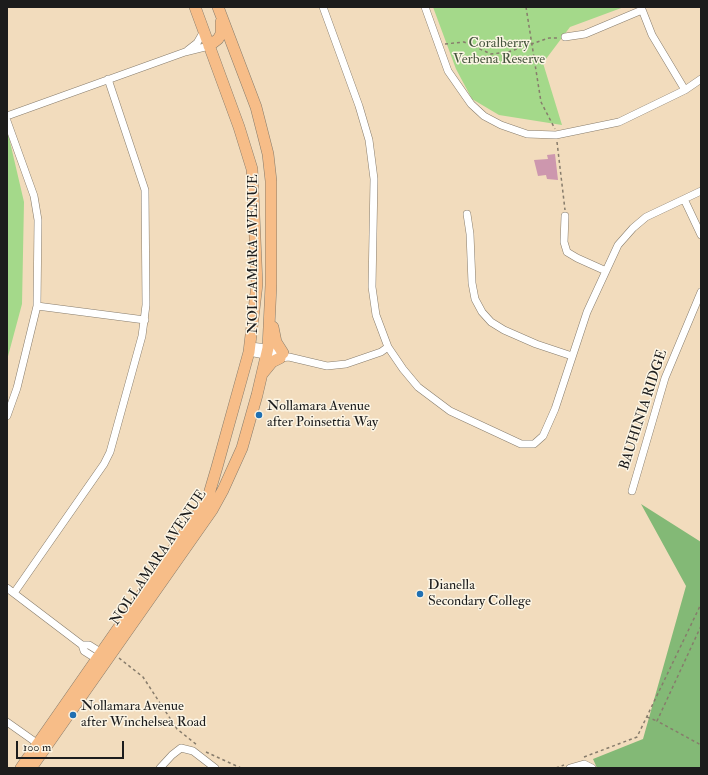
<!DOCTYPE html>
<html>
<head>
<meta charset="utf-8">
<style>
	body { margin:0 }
	#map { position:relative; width:708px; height:775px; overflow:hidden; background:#f2dcbd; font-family:"IM FELL Double Pica",serif }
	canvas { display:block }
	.frame { position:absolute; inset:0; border:8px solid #1c1c1c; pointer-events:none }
	.scale { position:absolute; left:16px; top:741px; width:108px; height:18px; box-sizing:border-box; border:2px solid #1c1c1c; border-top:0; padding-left:5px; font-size:12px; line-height:14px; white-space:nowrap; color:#1c1c1c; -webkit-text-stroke:3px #fcf5e5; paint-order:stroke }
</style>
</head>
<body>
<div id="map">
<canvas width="708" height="775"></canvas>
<div class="frame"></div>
<div class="scale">100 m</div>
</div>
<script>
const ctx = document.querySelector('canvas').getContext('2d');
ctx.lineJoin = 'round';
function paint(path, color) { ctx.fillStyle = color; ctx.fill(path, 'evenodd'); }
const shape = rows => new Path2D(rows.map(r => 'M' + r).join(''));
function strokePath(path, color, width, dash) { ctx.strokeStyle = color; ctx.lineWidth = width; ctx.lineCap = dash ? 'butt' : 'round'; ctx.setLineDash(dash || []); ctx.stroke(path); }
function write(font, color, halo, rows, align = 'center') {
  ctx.font = font + ' "IM FELL Double Pica",serif'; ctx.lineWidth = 3; ctx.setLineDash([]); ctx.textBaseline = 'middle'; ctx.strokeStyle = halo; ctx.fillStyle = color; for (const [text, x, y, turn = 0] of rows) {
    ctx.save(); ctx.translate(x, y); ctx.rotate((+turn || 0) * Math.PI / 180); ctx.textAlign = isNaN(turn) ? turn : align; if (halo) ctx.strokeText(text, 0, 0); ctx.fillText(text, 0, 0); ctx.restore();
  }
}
const green = shape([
	[433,7,624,7,570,27,543,63,562,125,499,115,472,99,456,69],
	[7,129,24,202,22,304,7,360]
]);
const forest = shape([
	[641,504,701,542,701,768,597,768,593,759,643,739,686,586]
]);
const building = shape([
	[555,154,558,180,547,179,546,175,538,176,534,160,548,159,547,155]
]);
const path = shape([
	[526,7,541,102,555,129],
	[445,44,464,42,491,54,508,52,549,38,559,38],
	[557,142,565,210],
	[701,626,657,721,701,745],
	[119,658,143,677,177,729,197,745],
	[647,717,657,721],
	[206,752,241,768],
	[584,757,637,737,701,604],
	[556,768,564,765]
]);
const street = shape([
	[323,7,359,106,369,140,374,179,372,287,376,315,388,347,403,369,418,387,450,411,521,444,534,444,543,436,555,409,587,312,618,245,633,228,646,217,701,191],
	[425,7,448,71,471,104,484,116,501,125,527,134,556,135,619,122,685,90,701,79],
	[641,7,652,35,685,90],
	[565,37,585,34,642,10],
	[188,50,197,43,204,31],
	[7,116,185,52,209,46],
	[7,121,34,196,38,220,37,306,17,388,7,416],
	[684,199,701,235],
	[467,214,470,234,472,283,475,299,482,312,491,322,504,330,536,344,572,356],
	[565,216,564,242,567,252,577,258,606,271],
	[37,306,145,320],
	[250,346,268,348,284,354],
	[249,352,280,358,289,357,327,366,346,364,381,352,388,347],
	[632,491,665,378,701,292],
	[7,588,82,645,89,645,105,655],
	[14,593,104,464,110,452,142,336,146,305,145,190,108,79],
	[82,645,84,651,100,661],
	[7,722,41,746],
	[160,768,172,755,181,748,193,751,215,768],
	[570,768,584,764,592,768]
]);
const primary = shape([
	[209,46,218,39,221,34,221,22],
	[273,327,276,342,283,353],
	[263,373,272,362,280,358],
	[21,768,202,508,209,494,217,467,249,352,257,284,252,169,239,127,195,7],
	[31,768,212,510,223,490,242,448,257,395,268,348,271,285,271,181,268,154,256,107,218,7]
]);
const markers = [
	[259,415,4,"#1f6fb2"],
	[420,594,4,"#1f6fb2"],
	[73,715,4,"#1f6fb2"]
];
const parkNames = [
	["Coralberry",499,44],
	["Verbena Reserve",499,60]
];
const streetNames = [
	["NOLLAMARA AVENUE",254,254,-90],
	["BAUHINIA RIDGE",644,410,-72],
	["NOLLAMARA AVENUE",159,558,-56]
];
const poiNames = [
	["Nollamara Avenue",267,407],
	["after Poinsettia Way",267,423],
	["Dianella",428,586],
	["Secondary College",428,602],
	["Nollamara Avenue",81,707],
	["after Winchelsea Road",81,723]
];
paint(green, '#a4d98a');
paint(forest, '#83b976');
paint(building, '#cd97ae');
strokePath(street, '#877c6c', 8);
strokePath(primary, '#877c6c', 12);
strokePath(path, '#877c6c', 1.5, [3, 3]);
strokePath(street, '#fff', 7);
strokePath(primary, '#f7bd88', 11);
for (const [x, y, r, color] of markers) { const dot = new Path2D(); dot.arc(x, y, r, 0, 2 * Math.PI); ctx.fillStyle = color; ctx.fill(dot); strokePath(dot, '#fcf5e5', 1.5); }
write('14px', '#45553d', '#fcf5e5', parkNames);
write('14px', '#1c1c1c', '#fcf5e5', streetNames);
write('14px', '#1c1c1c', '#fcf5e5', poiNames, 'left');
</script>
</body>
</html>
